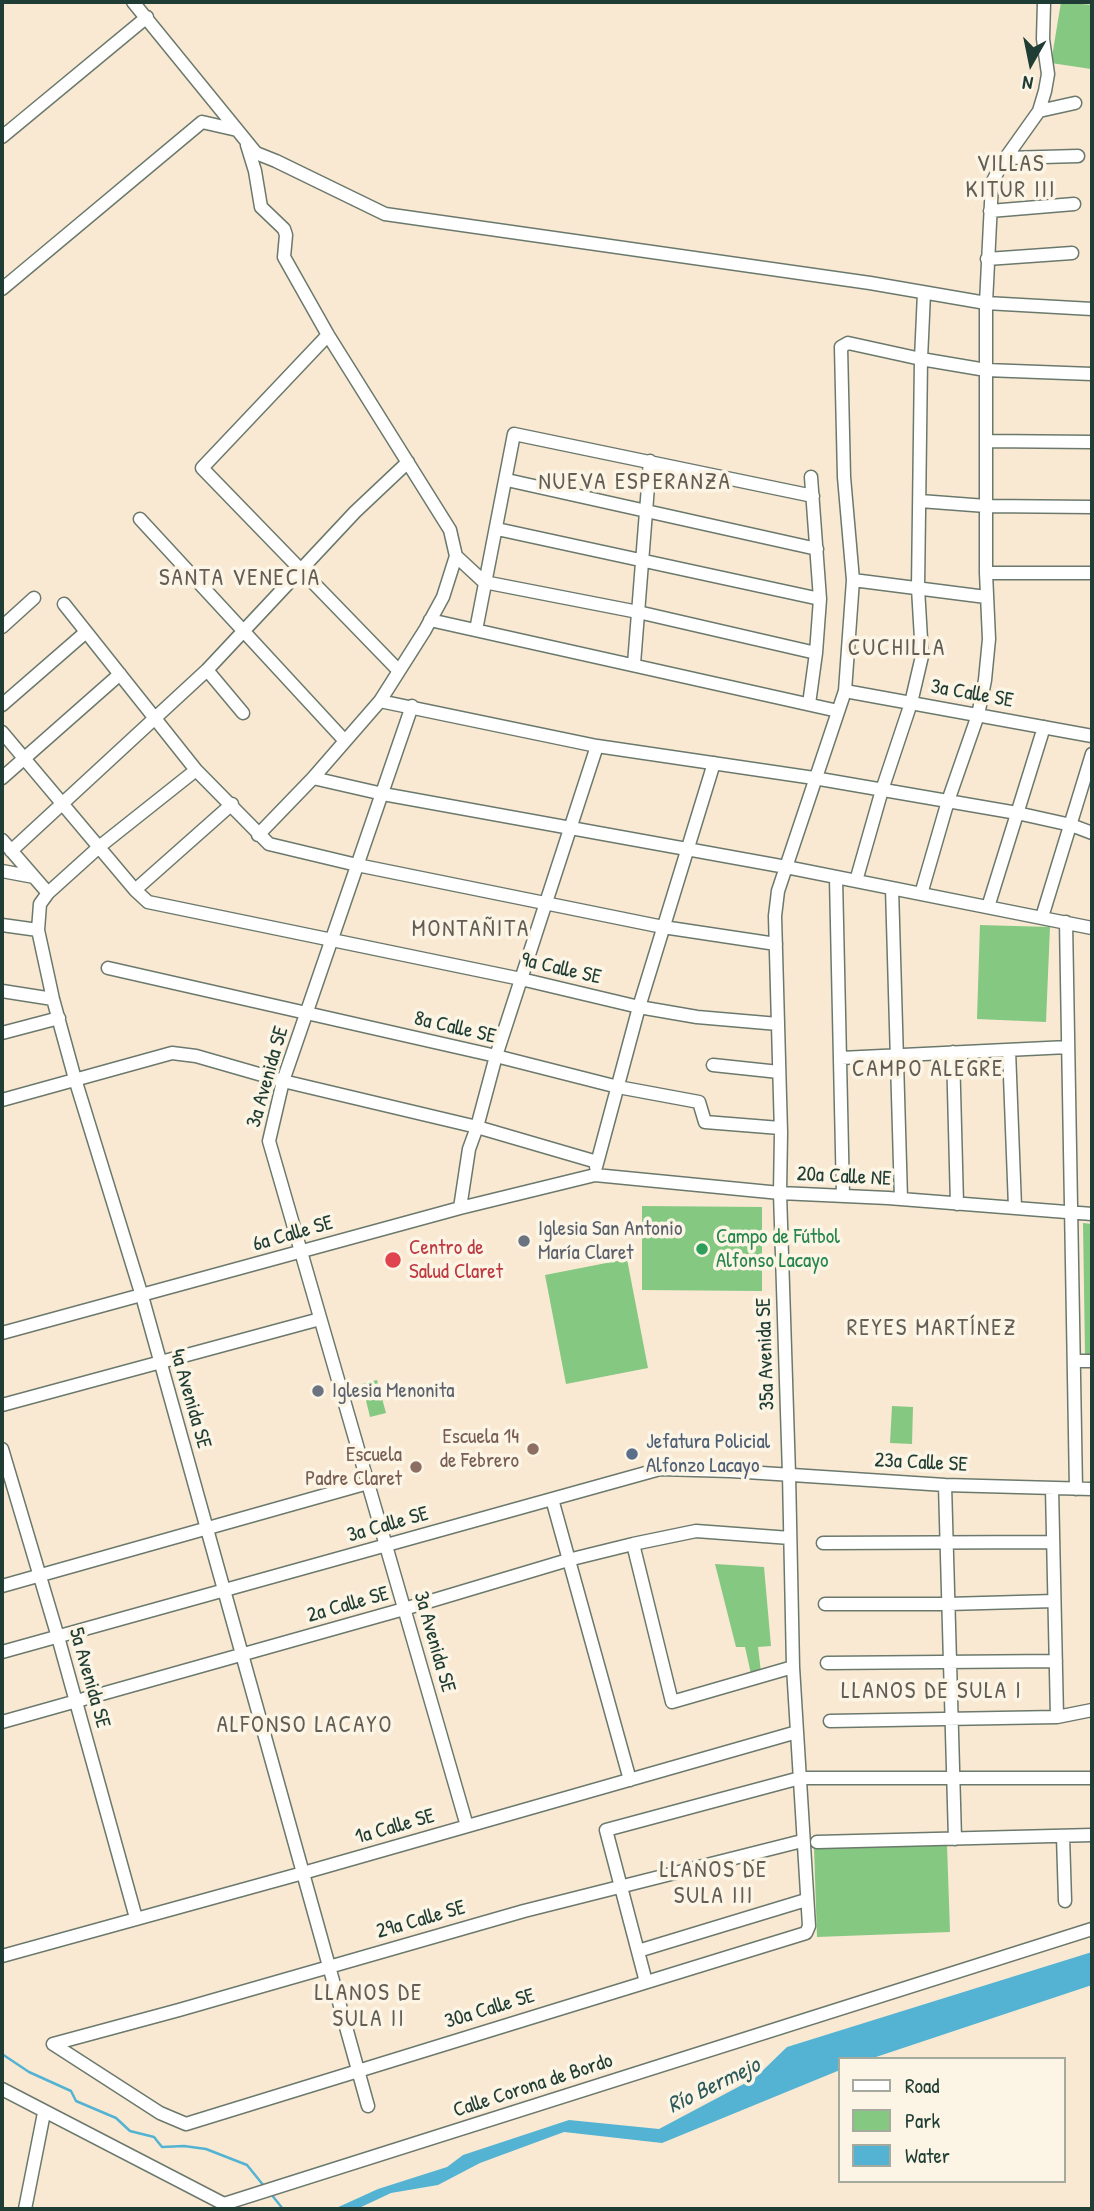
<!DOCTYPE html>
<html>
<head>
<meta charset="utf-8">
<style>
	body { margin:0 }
	#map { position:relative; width:1094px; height:2211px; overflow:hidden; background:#f9e9d3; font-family:"Patrick Hand",sans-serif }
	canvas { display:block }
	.frame { position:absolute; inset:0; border:4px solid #1f3d34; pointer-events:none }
	.legend { position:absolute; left:838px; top:2057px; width:228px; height:126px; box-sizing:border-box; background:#fcf5e5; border:2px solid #a4ab9e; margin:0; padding:9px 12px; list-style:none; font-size:21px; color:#1f3d34 }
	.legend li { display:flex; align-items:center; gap:14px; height:35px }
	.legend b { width:35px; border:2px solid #a4ab9e }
	.north { position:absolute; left:996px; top:28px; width:70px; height:70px; -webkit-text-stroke:5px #fcf5e5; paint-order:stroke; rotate:189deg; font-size:19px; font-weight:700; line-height:28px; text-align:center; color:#1f3d34 }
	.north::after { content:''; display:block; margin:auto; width:24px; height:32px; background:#1f3d34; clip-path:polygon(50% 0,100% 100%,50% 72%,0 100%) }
</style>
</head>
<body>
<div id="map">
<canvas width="1094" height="2211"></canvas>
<div class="frame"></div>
<ul class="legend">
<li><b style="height:9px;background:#fff"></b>Road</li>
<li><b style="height:19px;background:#84c882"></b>Park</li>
<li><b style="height:19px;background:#54b3d2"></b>Water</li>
</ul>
<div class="north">N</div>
</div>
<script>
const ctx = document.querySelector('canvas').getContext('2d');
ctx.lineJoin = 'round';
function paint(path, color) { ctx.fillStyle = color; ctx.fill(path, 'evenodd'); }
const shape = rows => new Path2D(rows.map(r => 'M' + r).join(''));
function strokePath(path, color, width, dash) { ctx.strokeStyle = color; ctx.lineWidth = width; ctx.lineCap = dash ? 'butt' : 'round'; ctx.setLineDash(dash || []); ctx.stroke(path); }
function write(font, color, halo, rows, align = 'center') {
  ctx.font = font + ' "Patrick Hand",sans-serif'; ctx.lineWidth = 7; ctx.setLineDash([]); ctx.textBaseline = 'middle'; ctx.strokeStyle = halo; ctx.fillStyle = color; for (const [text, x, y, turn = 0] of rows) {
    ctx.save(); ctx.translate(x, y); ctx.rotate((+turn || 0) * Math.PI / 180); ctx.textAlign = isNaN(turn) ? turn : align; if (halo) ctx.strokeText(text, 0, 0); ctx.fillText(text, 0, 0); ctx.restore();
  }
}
const green = shape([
	[1061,2,1092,5,1091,69,1051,63],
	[980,925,1050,927,1046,1022,977,1019],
	[642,1206,762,1207,762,1291,642,1290],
	[1083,1223,1092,1224,1092,1354,1085,1354],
	[627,1259,648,1368,566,1384,545,1275],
	[377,1380,386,1413,370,1417,362,1384],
	[892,1406,913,1407,912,1444,890,1443],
	[715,1564,764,1567,771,1646,758,1647,761,1672,751,1674,745,1647,736,1647],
	[947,1844,950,1932,817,1937,814,1848]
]);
const water = shape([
	[1092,1952,1092,1985,870,2059,840,2059,840,2070,662,2143,564,2132,480,2163,438,2185,391,2193,357,2209,334,2209,378,2189,447,2167,463,2155,569,2120,659,2129,755,2078,787,2047]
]);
const stream = shape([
	[2,2054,29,2072,71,2091,76,2101,116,2118,130,2131,154,2137,162,2147,184,2146,206,2149,247,2165,264,2186],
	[271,2194,283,2209]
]);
const minor = shape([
	[133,2,256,153,276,161,385,214,870,283,986,303,1092,309],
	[1039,111,1045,91,1048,74,1043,39,1044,2],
	[2,137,147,17],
	[247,145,255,171,261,207,284,229,286,235,284,257,328,335,450,530,456,556,443,597,425,630,380,701,313,778,258,835],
	[1006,158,1078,156],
	[990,211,1074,204],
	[987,259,1072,253],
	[2,289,202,122,237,130],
	[328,335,202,468,399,671],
	[986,441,1092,442],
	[507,480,817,549],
	[920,501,986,506,1092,507],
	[140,519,345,741],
	[497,529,820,599],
	[456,556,484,582,638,612,816,653],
	[986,573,1092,573],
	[853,580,986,597],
	[64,604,196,770,269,844,357,865,663,927,776,944],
	[430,620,838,711],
	[2,627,34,598],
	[476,630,514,434,813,496],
	[634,664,650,461],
	[207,670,243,713],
	[845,691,1092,736],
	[380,701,597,746,814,778,1017,813,1071,825,1092,833],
	[809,704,816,653,820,599,811,477],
	[2,705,86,632],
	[412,706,283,1081,269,1141,467,1826],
	[2,732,135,890,148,902,521,979,639,1007,697,1017,778,1024],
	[196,770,99,847,48,893,40,904,38,930,53,999,75,1079,142,1296,368,2106],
	[2,778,120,674],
	[313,778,383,794,786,867,1092,928],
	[2,840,48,893],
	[11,851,207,670,355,512,408,462],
	[2,871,34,877],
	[836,878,843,1196],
	[856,881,882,790,911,703,922,656,918,588,921,359,924,293],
	[892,888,901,1199],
	[135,890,232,804],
	[921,894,948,801,978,715,985,680,989,639,986,573,986,303,992,183,1002,163,1039,111,1075,103],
	[988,907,1044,727],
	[1042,917,1092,754],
	[1066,922,1076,1489],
	[2,925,38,930],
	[108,968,496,1056,618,1087,699,1102,705,1122,780,1128],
	[2,991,53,999],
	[2,1033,59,1018],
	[1009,1050,1015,1207],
	[953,1052,957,1204],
	[841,1058,1068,1047],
	[713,1065,779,1072],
	[2,1100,172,1053,196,1056,283,1081,477,1127,597,1162],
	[596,1167,639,1007,714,763],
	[460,1208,469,1149,477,1127,496,1056,597,746],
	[2,1333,460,1208,595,1175,780,1193,888,1198,1092,1214],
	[1074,1361,1092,1361],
	[2,1405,320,1319],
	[2,1449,58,1637,136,1918],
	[945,1485,955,1839],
	[1052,1488,1057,1717],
	[552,1499,630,1780],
	[823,1543,1053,1542],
	[633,1544,672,1702,793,1667],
	[2,1586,368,1483],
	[825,1604,948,1604,1054,1601],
	[2,1652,660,1469,731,1471,945,1485,1092,1489],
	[827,1663,1056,1661],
	[830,1721,1057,1717,1092,1710],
	[2,1722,404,1609,568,1560,633,1544,696,1531,790,1538],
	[1063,1836,1065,1901],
	[817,1842,1092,1835],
	[638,1951,806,1900],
	[2,1956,303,1873,797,1732],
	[646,1982,606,1830,800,1778,1092,1778],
	[53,2044,160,2113,186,2124,806,1933,809,1926,793,1667,789,1474,780,1193,781,1133,775,916,778,891,845,691,853,580,844,477,841,347,848,343,921,359,986,370,1092,374],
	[53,2044,179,2010,524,1911,802,1841],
	[2,2089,224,2204,1092,1929],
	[25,2209,44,2113]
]);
const markers = [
	[524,1241,7,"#6b7280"],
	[702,1249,7,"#2e9e5b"],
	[393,1260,9,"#e0444e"],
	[318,1391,7,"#6b7280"],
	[533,1449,7,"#8d6e63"],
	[632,1454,7,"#5c6f8a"],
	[416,1467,7,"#8d6e63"]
];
const streetNames = [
	["3a Calle SE",972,694,10],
	["9a Calle SE",561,969,13],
	["8a Calle SE",455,1028,13],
	["3a Avenida SE",268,1077,-74],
	["20a Calle NE",844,1177,3],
	["6a Calle SE",293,1234,-16],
	["35a Avenida SE",766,1354,-92],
	["4a Avenida SE",190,1399,74],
	["23a Calle SE",921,1463,3],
	["3a Calle SE",388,1525,-16],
	["2a Calle SE",348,1605,-16],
	["3a Avenida SE",434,1642,74],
	["5a Avenida SE",89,1678,74],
	["1a Calle SE",395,1827,-16],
	["29a Calle SE",421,1920,-16],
	["30a Calle SE",490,2009,-17],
	["Calle Corona de Bordo",533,2086,-18]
];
const worshipNames = [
	["Iglesia San Antonio",538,1229],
	["María Claret",538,1253],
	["Iglesia Menonita",332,1391]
];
const leisureNames = [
	["Campo de Fútbol",716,1237],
	["Alfonso Lacayo",716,1261]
];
const healthNames = [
	["Centro de",409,1248],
	["Salud Claret",409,1272]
];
const educationNames = [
	["Escuela 14",519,1437],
	["de Febrero",519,1461],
	["Escuela",402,1455],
	["Padre Claret",402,1479]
];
const serviceNames = [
	["Jefatura Policial",646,1442],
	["Alfonzo Lacayo",646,1466]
];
const neighbourhoodNames = [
	["VILLAS",1011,165],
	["KITUR III",1011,191],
	["NUEVA ESPERANZA",635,483],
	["SANTA VENECIA",240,579],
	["CUCHILLA",897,649],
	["MONTAÑITA",471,930],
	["CAMPO ALEGRE",928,1070],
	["REYES MARTÍNEZ",932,1329],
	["LLANOS DE SULA I",932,1692],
	["ALFONSO LACAYO",305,1726],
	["LLANOS DE",714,1871],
	["SULA III",714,1897],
	["LLANOS DE",369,1994],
	["SULA II",369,2020]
];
const waterNames = [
	["Río Bermejo",714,2086,-26]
];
paint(green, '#84c882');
paint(water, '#54b3d2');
strokePath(stream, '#54b3d2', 2.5);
strokePath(minor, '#6b796c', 15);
strokePath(minor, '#fff', 12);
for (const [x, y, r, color] of markers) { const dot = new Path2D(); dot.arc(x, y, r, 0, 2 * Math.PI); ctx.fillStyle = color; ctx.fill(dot); strokePath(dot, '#fcf5e5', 2.5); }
write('21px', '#1f3d34', '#fcf5e5', streetNames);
write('21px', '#5b616d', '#fcf5e5', worshipNames, 'left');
write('21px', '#27864d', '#fcf5e5', leisureNames, 'left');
write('21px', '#be3a42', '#fcf5e5', healthNames, 'left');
write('21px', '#785e54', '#fcf5e5', educationNames, 'right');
write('21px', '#4e5e75', '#fcf5e5', serviceNames, 'left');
ctx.letterSpacing = '2px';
write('23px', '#635e55', '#fcf5e5', neighbourhoodNames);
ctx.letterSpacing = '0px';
write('italic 23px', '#2c5a5c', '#fcf5e5', waterNames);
</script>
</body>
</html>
